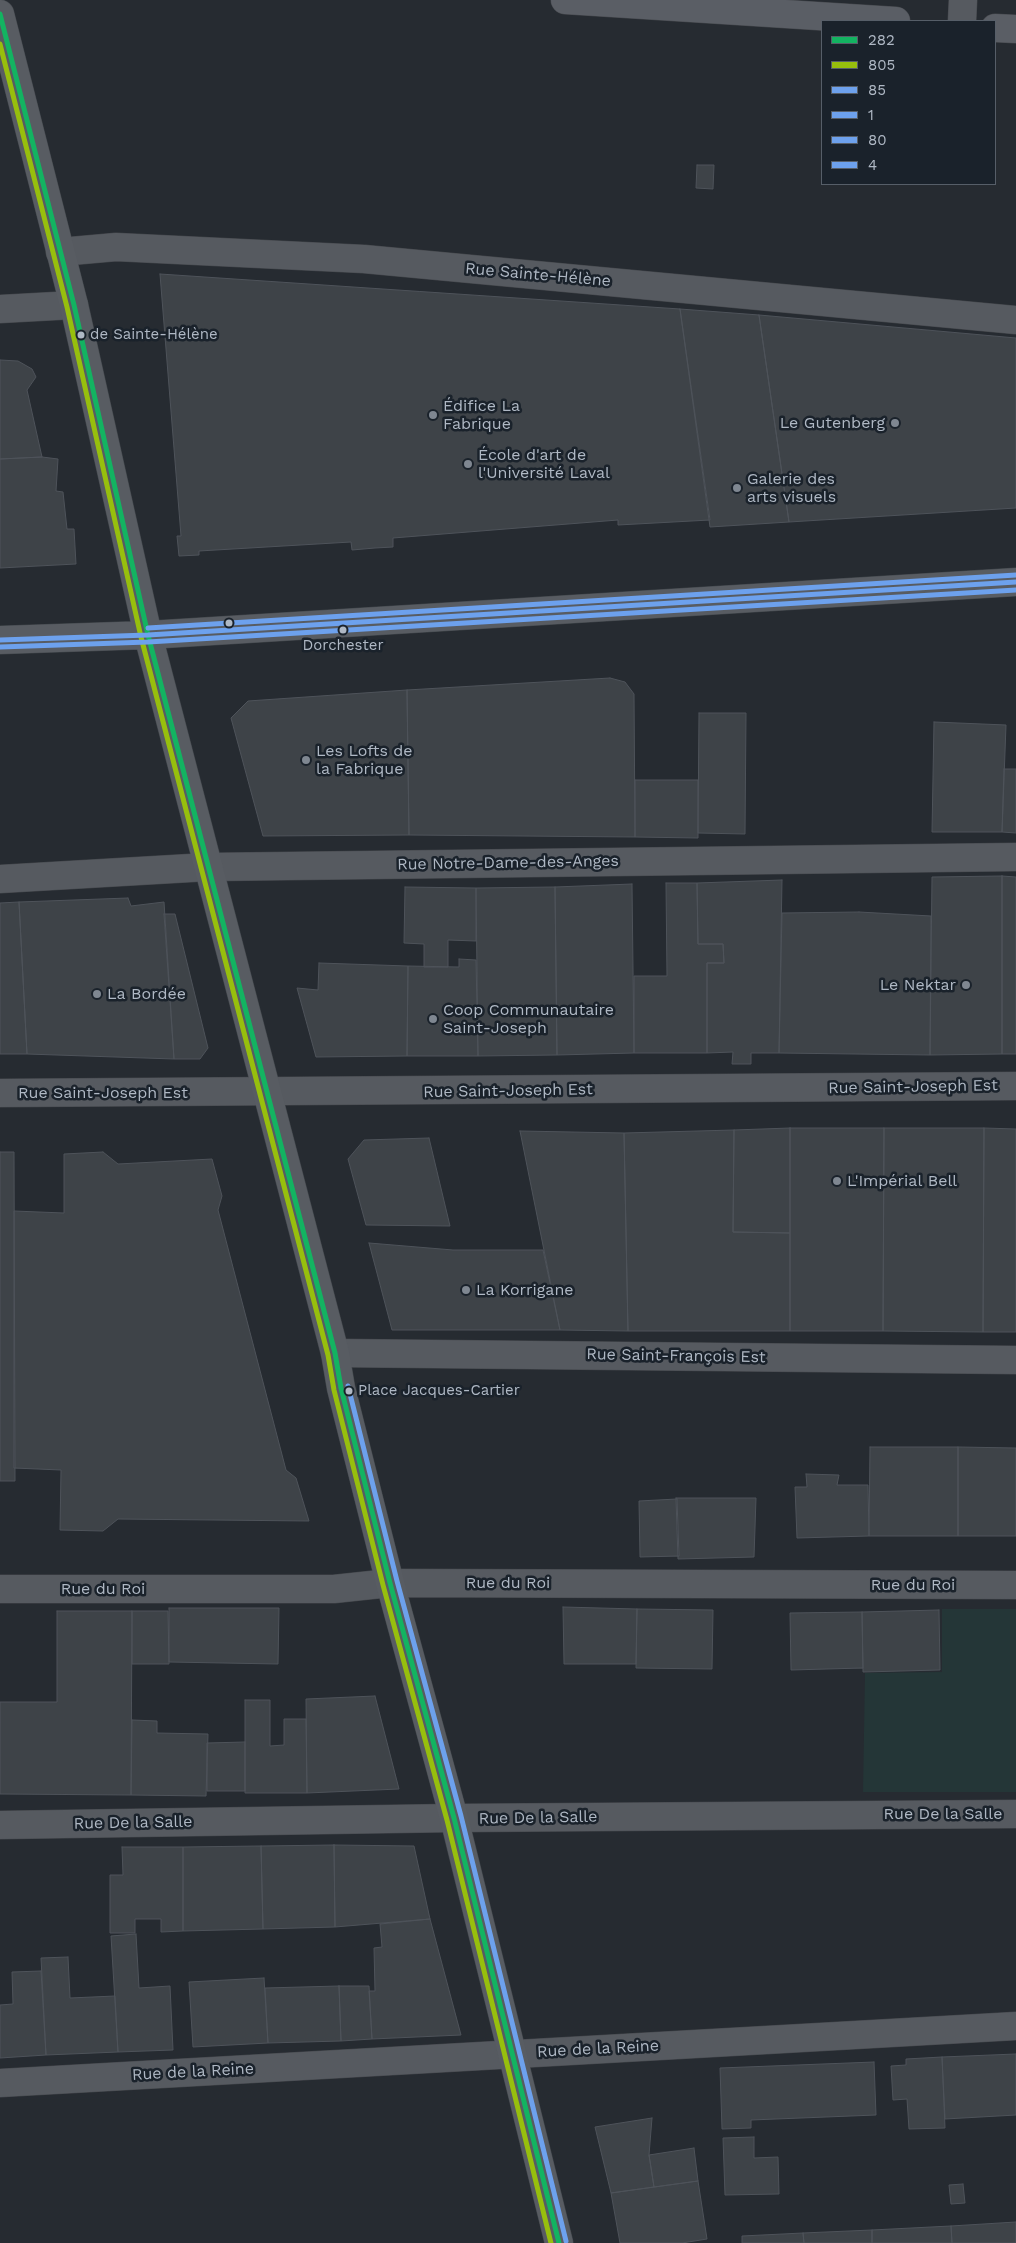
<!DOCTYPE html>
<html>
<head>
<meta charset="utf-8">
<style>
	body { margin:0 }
	#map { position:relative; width:1016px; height:2243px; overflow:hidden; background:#262b31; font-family:"Work Sans",sans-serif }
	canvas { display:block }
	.legend { position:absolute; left:821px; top:20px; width:175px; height:165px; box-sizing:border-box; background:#1a222b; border:1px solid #565e68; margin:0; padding:6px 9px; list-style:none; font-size:15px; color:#afb8c4 }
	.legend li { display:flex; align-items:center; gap:10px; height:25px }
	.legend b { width:25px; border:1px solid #565e68 }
</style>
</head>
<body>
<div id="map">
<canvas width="1016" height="2243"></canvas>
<ul class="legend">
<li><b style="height:6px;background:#13b361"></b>282</li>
<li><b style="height:6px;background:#97bf0d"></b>805</li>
<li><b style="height:6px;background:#6da1ed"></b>85</li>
<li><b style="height:6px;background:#6da1ed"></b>1</li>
<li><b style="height:6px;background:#6da1ed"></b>80</li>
<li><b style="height:6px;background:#6da1ed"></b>4</li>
</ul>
</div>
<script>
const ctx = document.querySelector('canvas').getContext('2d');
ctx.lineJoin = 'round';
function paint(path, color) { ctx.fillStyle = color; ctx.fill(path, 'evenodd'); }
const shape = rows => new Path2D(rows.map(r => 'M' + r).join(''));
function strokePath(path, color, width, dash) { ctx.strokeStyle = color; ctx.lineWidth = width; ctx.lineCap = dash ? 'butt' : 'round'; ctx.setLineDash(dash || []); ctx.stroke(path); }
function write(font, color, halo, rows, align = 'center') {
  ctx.font = font + ' "Work Sans",sans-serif'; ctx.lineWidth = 5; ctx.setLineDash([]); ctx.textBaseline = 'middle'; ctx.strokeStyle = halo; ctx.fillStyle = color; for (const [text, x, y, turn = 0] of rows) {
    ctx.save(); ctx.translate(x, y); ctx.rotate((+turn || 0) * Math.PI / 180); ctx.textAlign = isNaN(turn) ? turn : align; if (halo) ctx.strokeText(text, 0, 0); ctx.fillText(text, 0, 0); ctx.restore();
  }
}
const green = shape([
	[942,1609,1016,1609,1016,1792,863,1792,865,1673,942,1672]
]);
const building = shape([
	[697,165,714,165,713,189,696,188,697,165],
	[160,274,680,309,710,520,618,525,618,520,393,538,393,547,375,548,352,550,351,542,199,551,199,555,179,556,177,536,181,536,160,274],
	[680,309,759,315,789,522,710,527,680,309],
	[759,315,1016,338,1016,508,789,522,759,315],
	[0,360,18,361,32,369,36,377,27,390,42,457,0,459,0,360],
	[42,457,58,459,56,491,63,492,67,529,74,529,76,564,0,568,0,459,42,457],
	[610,678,625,682,634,694,635,837,409,835,407,690,610,678],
	[407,690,409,835,263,836,231,718,248,701,407,690],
	[699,713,746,713,745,834,698,833,699,713],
	[934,722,1006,725,1002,832,932,832,934,722],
	[1004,769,1016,769,1016,833,1002,832,1004,769],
	[635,780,698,780,698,838,635,837,635,780],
	[1002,876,1016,877,1016,1054,1002,1054,1002,876],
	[1002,876,1002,1054,930,1055,932,877,1002,876],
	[782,880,779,1053,751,1053,751,1064,732,1064,733,1052,707,1053,707,963,724,963,723,944,698,944,697,883,782,880],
	[666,883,697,883,698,944,723,944,724,963,707,963,707,1053,634,1053,634,976,667,976,666,883],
	[632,884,634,1053,557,1055,555,887,632,884],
	[405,887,476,888,476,941,448,940,448,967,424,967,424,944,404,943,405,887],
	[555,887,557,1055,478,1056,476,888,555,887],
	[128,898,131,906,164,902,174,1059,27,1054,19,902,128,898],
	[19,902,27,1054,0,1054,0,903,19,902],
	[859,912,931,916,930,1055,779,1053,782,913,859,912],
	[164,914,175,914,208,1048,200,1059,174,1059,164,914],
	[459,959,476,960,478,1056,407,1056,408,966,459,967,459,959],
	[319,963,408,966,407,1056,316,1057,297,988,318,990,319,963],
	[790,1128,790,1233,733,1232,734,1130,790,1128],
	[790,1128,884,1128,883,1331,790,1331,790,1128],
	[884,1128,984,1128,983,1332,883,1331,884,1128],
	[984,1128,1016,1129,1016,1332,983,1332,984,1128],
	[734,1130,733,1232,790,1233,790,1331,628,1331,624,1133,734,1130],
	[520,1131,624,1133,628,1331,560,1330,520,1131],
	[429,1138,450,1226,366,1225,348,1159,364,1140,429,1138],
	[0,1152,14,1152,15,1481,0,1481,0,1152],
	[103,1152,118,1164,212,1159,222,1196,218,1210,286,1470,296,1478,309,1521,118,1519,103,1531,60,1530,61,1470,14,1468,14,1211,64,1213,64,1154,103,1152],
	[369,1243,453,1250,543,1250,560,1330,392,1330,369,1243],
	[870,1447,958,1447,958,1536,869,1536,870,1447],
	[958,1447,1016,1448,1016,1536,958,1536,958,1447],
	[806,1474,839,1475,837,1485,868,1485,869,1536,797,1538,795,1487,807,1487,806,1474],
	[676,1498,756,1498,754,1557,678,1559,676,1498],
	[677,1499,679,1556,640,1557,639,1501,677,1499],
	[563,1607,637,1609,636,1664,564,1664,563,1607],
	[169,1608,279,1608,278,1664,169,1662,169,1608],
	[637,1609,713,1610,712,1669,636,1668,637,1609],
	[939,1610,940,1670,863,1672,862,1612,939,1610],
	[57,1611,132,1611,131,1795,0,1794,0,1702,57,1702,57,1611],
	[132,1611,168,1611,169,1664,132,1664,132,1611],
	[862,1612,863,1668,791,1670,790,1613,862,1612],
	[375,1696,399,1789,307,1793,306,1699,375,1696],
	[245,1700,270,1700,270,1746,284,1745,284,1719,306,1719,307,1793,245,1793,245,1700],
	[132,1720,157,1721,157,1733,208,1734,206,1796,131,1795,132,1720],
	[245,1742,245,1791,207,1791,207,1743,245,1742],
	[334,1845,335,1927,263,1929,261,1846,334,1845],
	[334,1845,414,1846,430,1919,335,1927,334,1845],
	[261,1846,263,1929,183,1931,183,1847,261,1846],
	[122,1847,183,1847,183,1931,161,1932,161,1919,135,1919,135,1933,110,1933,110,1875,123,1875,122,1847],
	[430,1919,461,2035,372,2039,369,1991,375,1991,374,1948,382,1947,380,1924,430,1919],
	[136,1934,139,1988,170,1986,173,2050,118,2052,111,1936,136,1934],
	[68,1957,70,1998,115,1996,118,2052,46,2055,41,1958,68,1957],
	[41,1971,46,2055,0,2058,0,2005,13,2004,12,1972,41,1971],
	[264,1978,268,2043,193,2047,189,1982,264,1978],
	[339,1986,369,1986,372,2039,341,2041,339,1986],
	[339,1986,341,2041,268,2043,265,1988,339,1986],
	[1016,2054,1016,2115,945,2119,942,2057,1016,2054],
	[942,2057,945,2128,909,2129,907,2099,893,2100,891,2066,906,2065,906,2059,942,2057],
	[874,2062,876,2115,751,2120,751,2128,722,2129,720,2068,874,2062],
	[652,2118,649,2155,654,2187,611,2193,595,2127,652,2118],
	[754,2137,754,2158,778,2157,779,2194,725,2195,723,2138,754,2137],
	[694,2148,698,2181,654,2187,649,2155,694,2148],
	[698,2181,707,2239,682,2243,620,2243,611,2193,698,2181],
	[963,2184,965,2203,951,2204,949,2185,963,2184],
	[1016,2222,1016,2243,952,2243,951,2226,1016,2222],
	[951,2226,952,2243,872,2243,872,2230,951,2226],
	[872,2230,872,2243,804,2243,803,2233,872,2230],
	[803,2233,804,2243,742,2243,742,2236,803,2233]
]);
const street = shape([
	[962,21,963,0],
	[60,252,116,247,364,259,1016,320],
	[0,309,74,305],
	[0,879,208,867,1016,857],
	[0,1093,1016,1086],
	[335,1353,1016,1360],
	[0,1589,334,1589,390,1583,1016,1585],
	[0,1825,454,1818,1016,1814],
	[0,2083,1016,2026]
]);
const secondary = shape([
	[565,0,896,21],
	[995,28,1016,29]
]);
const primary = shape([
	[0,14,74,305,148,635,335,1353,341,1388,390,1583,454,1818,559,2243],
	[0,640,148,635,1016,582]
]);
const bus1 = shape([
	[0,14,74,305,148,635,335,1353,341,1388,390,1583,454,1818,559,2243]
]);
const bus2 = shape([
	[0,44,67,307,141,637,328,1355,334,1390,383,1585,447,1820,551,2243]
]);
const bus3 = shape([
	[0,640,148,635,1016,582]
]);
const bus4 = shape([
	[0,647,148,642,1016,590]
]);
const bus5 = shape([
	[148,628,1016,575]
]);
const bus6 = shape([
	[348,1386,397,1581,461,1816,566,2241]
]);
const markers = [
	[81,335,4.5,"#afb8c4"],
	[433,415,5,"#7f8791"],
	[895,423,5,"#7f8791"],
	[468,464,5,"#7f8791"],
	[737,488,5,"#7f8791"],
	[229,623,4.5,"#afb8c4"],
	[343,630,4.5,"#afb8c4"],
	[306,760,5,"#7f8791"],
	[966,985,5,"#7f8791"],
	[97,994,5,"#7f8791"],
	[433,1019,5,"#7f8791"],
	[837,1181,5,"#7f8791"],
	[466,1290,5,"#7f8791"],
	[349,1391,4.5,"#afb8c4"]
];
const busNames = [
	["de Sainte-Hélène",90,335],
	["Dorchester",343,646,"center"],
	["Place Jacques-Cartier",358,1391]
];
const streetNames = [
	["Rue Sainte-Hélène",538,275,5],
	["Rue Notre-Dame-des-Anges",508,863,-1],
	["Rue Saint-Joseph Est",913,1087,-1],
	["Rue Saint-Joseph Est",508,1091,-1],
	["Rue Saint-Joseph Est",103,1093],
	["Rue Saint-François Est",676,1356,1],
	["Rue du Roi",508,1583],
	["Rue du Roi",913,1585],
	["Rue du Roi",103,1589],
	["Rue De la Salle",943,1814],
	["Rue De la Salle",538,1818,-1],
	["Rue De la Salle",133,1823,-1],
	["Rue de la Reine",598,2049,-3],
	["Rue de la Reine",193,2072,-3]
];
const poiNames = [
	["Édifice La",443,406],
	["Fabrique",443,424],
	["Le Gutenberg",885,423,"right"],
	["École d'art de",478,455],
	["l'Université Laval",478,473],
	["Galerie des",747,479],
	["arts visuels",747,497],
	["Les Lofts de",316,751],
	["la Fabrique",316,769],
	["Le Nektar",956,985,"right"],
	["La Bordée",107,994],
	["Coop Communautaire",443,1010],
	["Saint-Joseph",443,1028],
	["L'Impérial Bell",847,1181],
	["La Korrigane",476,1290]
];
paint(green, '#243637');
paint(building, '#3e4348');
strokePath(building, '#4e535a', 1);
strokePath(street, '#44474c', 29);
strokePath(secondary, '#44474c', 29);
strokePath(primary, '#41464b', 29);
strokePath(street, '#565a60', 28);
strokePath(secondary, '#5a5e65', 28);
strokePath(primary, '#585c62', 28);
strokePath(bus1, '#13b361', 5);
strokePath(bus2, '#97bf0d', 5);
strokePath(bus3, '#6da1ed', 5);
strokePath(bus4, '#6da1ed', 5);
strokePath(bus5, '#6da1ed', 5);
strokePath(bus6, '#6da1ed', 5);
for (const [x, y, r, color] of markers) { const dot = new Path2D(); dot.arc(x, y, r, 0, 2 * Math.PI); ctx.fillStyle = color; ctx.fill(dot); strokePath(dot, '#1a222b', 2); }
write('15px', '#afb8c4', '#1a222b', busNames, 'left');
write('16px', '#afb8c4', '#1a222b', streetNames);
write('16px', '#afb8c4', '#1a222b', poiNames, 'left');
</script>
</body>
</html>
